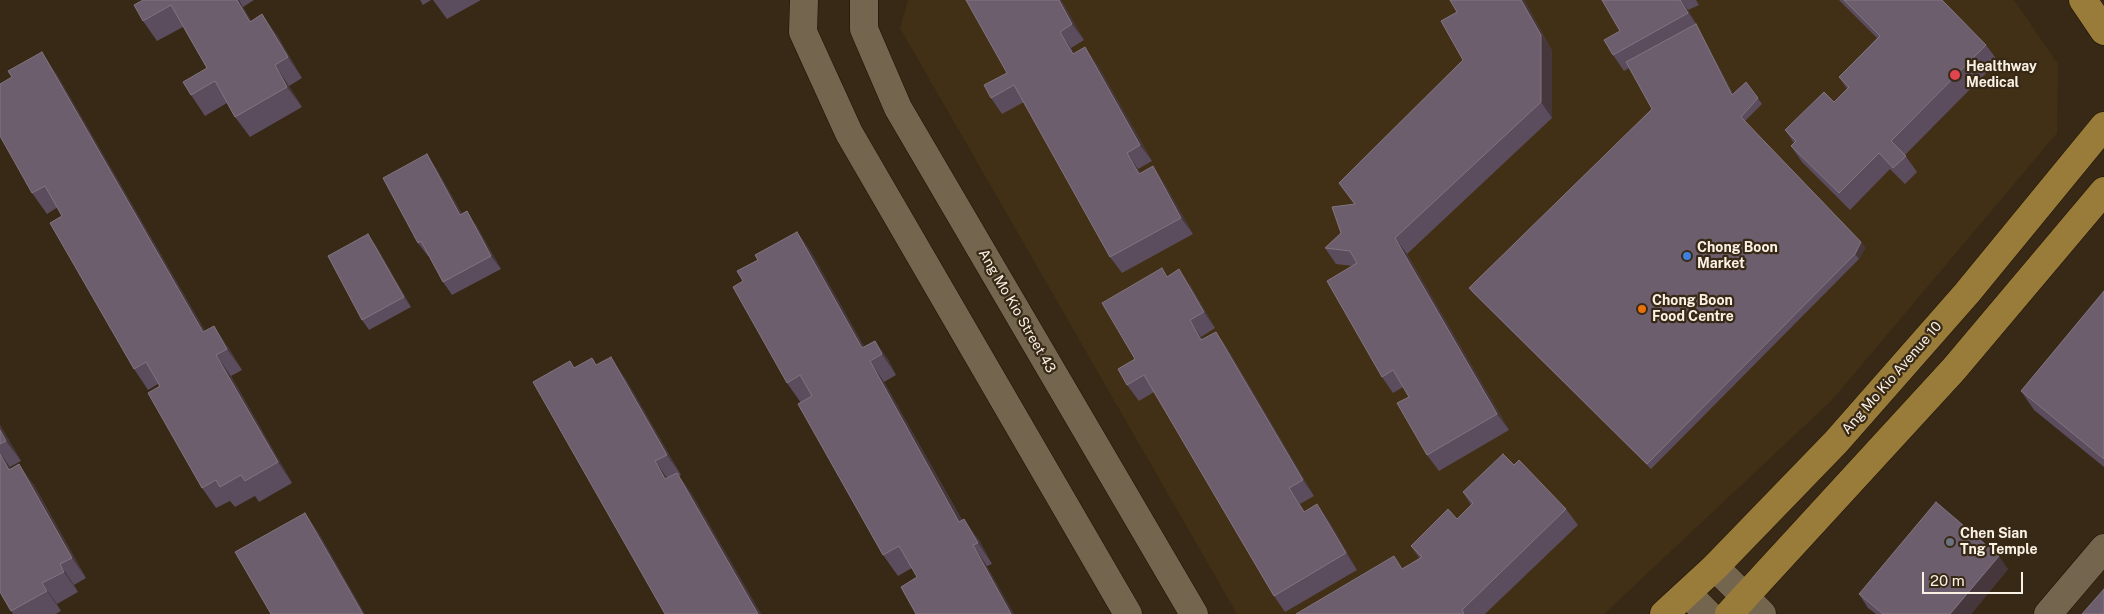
<!DOCTYPE html>
<html>
<head>
<meta charset="utf-8">
<style>
	body { margin:0 }
	#map { position:relative; width:2104px; height:614px; overflow:hidden; background:#372915; font-family:"Public Sans",sans-serif }
	canvas { display:block }
	.scale { position:absolute; left:1922px; top:572px; width:101px; height:22px; box-sizing:border-box; border:2px solid #faf1e5; border-top:0; padding-left:6px; font-size:15px; line-height:18px; white-space:nowrap; color:#faf1e5; -webkit-text-stroke:4px #372915; paint-order:stroke }
</style>
</head>
<body>
<div id="map">
<canvas width="2104" height="614"></canvas>
<div class="scale">20 m</div>
</div>
<script>
const ctx = document.querySelector('canvas').getContext('2d');
ctx.lineJoin = 'round';
function paint(path, color) { ctx.fillStyle = color; ctx.fill(path, 'evenodd'); }
const shape = rows => new Path2D(rows.map(r => 'M' + r).join(''));
function strokePath(path, color, width, dash) { ctx.strokeStyle = color; ctx.lineWidth = width; ctx.lineCap = dash ? 'butt' : 'round'; ctx.setLineDash(dash || []); ctx.stroke(path); }
function write(font, color, halo, rows, align = 'center') {
  ctx.font = font + ' "Public Sans",sans-serif'; ctx.lineWidth = 4.5; ctx.setLineDash([]); ctx.textBaseline = 'middle'; ctx.strokeStyle = halo; ctx.fillStyle = color; for (const [text, x, y, turn = 0] of rows) {
    ctx.save(); ctx.translate(x, y); ctx.rotate((+turn || 0) * Math.PI / 180); ctx.textAlign = isNaN(turn) ? turn : align; if (halo) ctx.strokeText(text, 0, 0); ctx.fillText(text, 0, 0); ctx.restore();
  }
}
const built = shape([
	[908,0,2014,0,2058,64,2057,133,1832,400,1604,614,1237,614,900,28]
]);
const minor = shape([
	[804,0,803,32,849,133,1128,614],
	[864,0,864,29,898,108,1194,614],
	[1715,567,1762,614],
	[1688,594,1708,614],
	[2048,614,2104,548]
]);
const major = shape([
	[2083,0,2104,31],
	[1664,614,1715,567,1836,442,1967,293,2104,126],
	[1729,614,1954,369,2104,191]
]);
const wall = shape([
	[143,0,254,0,243,7,251,21,277,35,302,78,289,86,302,107,250,137,235,117,227,103,205,116,191,95,207,68,183,27,157,41,143,21],
	[420,0,431,0,423,5],
	[433,0,481,0,447,19],
	[966,0,1061,0,1084,40,1071,48,1074,54,1097,64,1152,161,1138,169,1141,174,1164,183,1193,234,1122,273,1110,257,1024,102,1002,114,991,98,1007,73],
	[1450,0,1524,0,1552,51,1552,118,1407,254,1509,430,1439,471,1427,455,1409,397,1403,387,1393,393,1382,377,1353,266,1336,264,1325,248,1341,233,1354,204,1339,183,1463,60,1457,12],
	[1602,0,1696,0,1699,5,1688,10,1699,29,1733,94,1746,82,1762,104,1745,121,1861,242,1865,248,1859,259,1651,469,1473,293,1469,288,1652,109,1629,68,1624,71,1613,55,1620,31],
	[1839,0,1942,0,1986,45,1998,61,1905,155,1917,172,1905,184,1890,169,1850,210,1802,162,1791,146,1794,143,1785,130,1834,102,1847,89,1839,77,1877,38],
	[56,73,205,331,228,347,242,370,231,376,292,483,259,502,255,496,235,507,230,501,216,508,202,488,158,384,148,390,134,369,62,216,58,207,47,214,32,193],
	[436,168,462,214,476,225,501,269,452,295,443,282,429,256,428,256,418,243],
	[797,232,811,252,864,347,875,341,889,361,896,375,884,382,962,520,979,540,992,564,987,566,917,577,912,568,898,576,883,555,801,403,787,383,743,281,758,260],
	[375,244,411,307,369,330,362,320],
	[1167,276,1190,285,1215,328,1201,337,1203,339,1216,332,1227,348,1314,496,1300,504,1305,512,1329,521,1357,570,1285,612,1274,596,1154,392,1139,401,1127,385,1135,359],
	[2104,291,2104,467,2034,410,2021,391],
	[596,365,625,378,681,475,679,476,691,493,761,614,665,614,575,368],
	[0,425,21,461,10,467,11,469,34,485,86,578,74,585,78,592,57,604,61,611,56,614,13,614,0,592],
	[1514,465,1566,509,1578,525,1485,614,1296,614,1403,568,1420,559,1411,546,1457,519,1471,505,1463,492],
	[2008,569,1971,614,1876,614,1868,608,1859,594]
]);
const shadedWall = shape([
	[237,0,239,0,243,7,264,42,250,22],
	[1059,0,1061,0,1084,40,1072,24],
	[1521,0,1524,0,1552,51,1552,118,1541,102],
	[1680,0,1688,10,1699,29,1736,100,1732,95,1696,24],
	[262,14,277,35,302,78,288,57],
	[1060,32,1071,48,1084,71,1073,54],
	[1085,47,1097,64,1152,161,1140,145],
	[42,52,56,73,217,352,203,332],
	[275,65,289,86,302,107,287,87],
	[1127,153,1138,169,1151,191,1139,174],
	[427,154,436,168,470,228,460,215],
	[1153,166,1164,183,1193,234,1181,218],
	[467,211,476,225,501,269,491,256],
	[797,232,811,252,872,360,862,348],
	[368,234,375,244,411,307,404,297],
	[1395,238,1407,254,1509,430,1497,414],
	[1861,242,1865,248,1859,259,1855,254],
	[1179,269,1190,285,1215,328,1204,312],
	[1190,320,1201,337,1213,356,1201,340],
	[214,326,228,347,242,370,227,349],
	[1216,332,1227,348,1314,496,1303,480],
	[875,341,889,361,896,375,882,354],
	[216,355,231,376,292,483,278,462],
	[611,357,625,378,681,475,667,455],
	[870,361,884,382,974,542,959,522],
	[0,425,21,461,6,441,0,430],
	[0,453,10,467,23,491,9,470,0,454],
	[655,461,670,482,665,479],
	[19,464,34,485,86,578,72,558],
	[677,473,691,493,761,614,758,614],
	[1289,488,1300,504,1315,529,1304,512],
	[1317,504,1329,521,1357,570,1346,553],
	[305,513,319,533,365,614,363,614],
	[964,519,979,540,992,564,978,543],
	[973,545,987,566,1014,614,1011,614],
	[1999,556,2008,569,1971,614,1950,614],
	[60,564,74,585,78,592,64,572],
	[42,583,57,604,61,611,47,591]
]);
const building = shape([
	[143,0,237,0,250,22,262,14,288,57,275,65,287,87,235,117,215,81,191,95,183,82,207,68,171,5,143,21,134,5,143,0],
	[966,0,1059,0,1072,24,1060,32,1073,54,1085,47,1140,145,1127,153,1139,174,1153,166,1181,218,1110,257,1014,85,991,98,984,85,1007,73,966,0],
	[1450,0,1521,0,1541,35,1541,102,1395,238,1497,414,1427,455,1397,403,1409,397,1393,370,1382,377,1327,281,1357,263,1350,251,1325,248,1341,233,1332,207,1355,204,1339,183,1463,60,1441,21,1457,12,1450,0],
	[1602,0,1680,0,1688,13,1613,55,1604,40,1620,31,1602,0],
	[1844,0,1942,0,1986,45,1891,141,1906,156,1893,168,1879,153,1839,193,1791,146,1796,141,1785,130,1824,92,1834,102,1849,87,1839,77,1880,36,1844,0],
	[1696,24,1732,95,1746,82,1758,98,1741,117,1861,242,1855,254,1647,464,1469,288,1652,109,1626,62,1696,24],
	[42,52,203,332,214,326,227,349,216,355,278,462,245,481,241,475,220,487,216,480,202,488,148,393,160,386,146,362,134,369,50,223,62,216,45,186,32,193,0,136,0,84,12,77,8,71,42,52],
	[427,154,460,215,467,211,491,256,443,282,421,241,418,243,383,178,427,154],
	[797,232,862,348,875,341,882,354,870,361,959,522,964,519,978,543,973,545,1011,614,916,614,901,587,917,577,899,546,883,555,798,404,812,396,800,375,787,383,733,287,743,281,737,271,758,260,755,255,797,232],
	[368,234,404,297,362,320,328,256,368,234],
	[1162,268,1167,277,1179,269,1204,312,1190,320,1201,340,1216,332,1303,480,1289,488,1304,512,1317,504,1346,553,1274,596,1144,375,1127,385,1118,369,1135,359,1102,303,1162,268],
	[2104,291,2104,459,2021,391,2104,291],
	[611,357,667,455,655,461,665,479,677,473,758,614,665,614,533,382,570,361,574,368,592,358,596,365,611,357],
	[0,430,6,441,0,444,0,430],
	[0,454,9,470,19,464,72,558,60,564,64,572,42,583,47,591,11,611,0,592,0,454],
	[1503,454,1514,465,1519,460,1566,509,1462,610,1464,614,1296,614,1394,556,1402,569,1422,557,1411,546,1448,509,1457,519,1473,503,1463,492,1503,454],
	[1936,502,1999,556,1950,614,1883,614,1859,594,1936,502],
	[305,513,363,614,271,614,235,552,305,513],
	[2104,589,2104,614,2082,614,2104,589]
]);
const markers = [
	[1955,75,6,"#e0444e"],
	[1687,256,5,"#3f7fe0"],
	[1642,309,5,"#e8710a"],
	[1950,542,5,"#6b7280"]
];
const poiNames = [
	["Healthway",1966,67],
	["Medical",1966,83],
	["Chong Boon",1697,248],
	["Market",1697,264],
	["Chong Boon",1652,301],
	["Food Centre",1652,317],
	["Chen Sian",1960,534],
	["Tng Temple",1960,550]
];
const streetNames = [
	["Ang Mo Kio Street 43",1017,311,60],
	["Ang Mo Kio Avenue 10",1892,378,-49]
];
paint(built, '#423016');
strokePath(minor, '#1e1101', 29);
strokePath(major, '#1e1101', 29);
strokePath(minor, '#74654f', 28);
strokePath(major, '#997b3a', 28);
paint(wall, '#5b4c5e');
paint(shadedWall, '#45373b');
paint(building, '#6c5e6d');
strokePath(building, '#827580', 1);
for (const [x, y, r, color] of markers) { const dot = new Path2D(); dot.arc(x, y, r, 0, 2 * Math.PI); ctx.fillStyle = color; ctx.fill(dot); strokePath(dot, '#372915', 2); }
write('bold 14px', '#faf1e5', '#372915', poiNames, 'left');
write('14px', '#faf1e5', '#372915', streetNames);
</script>
</body>
</html>
